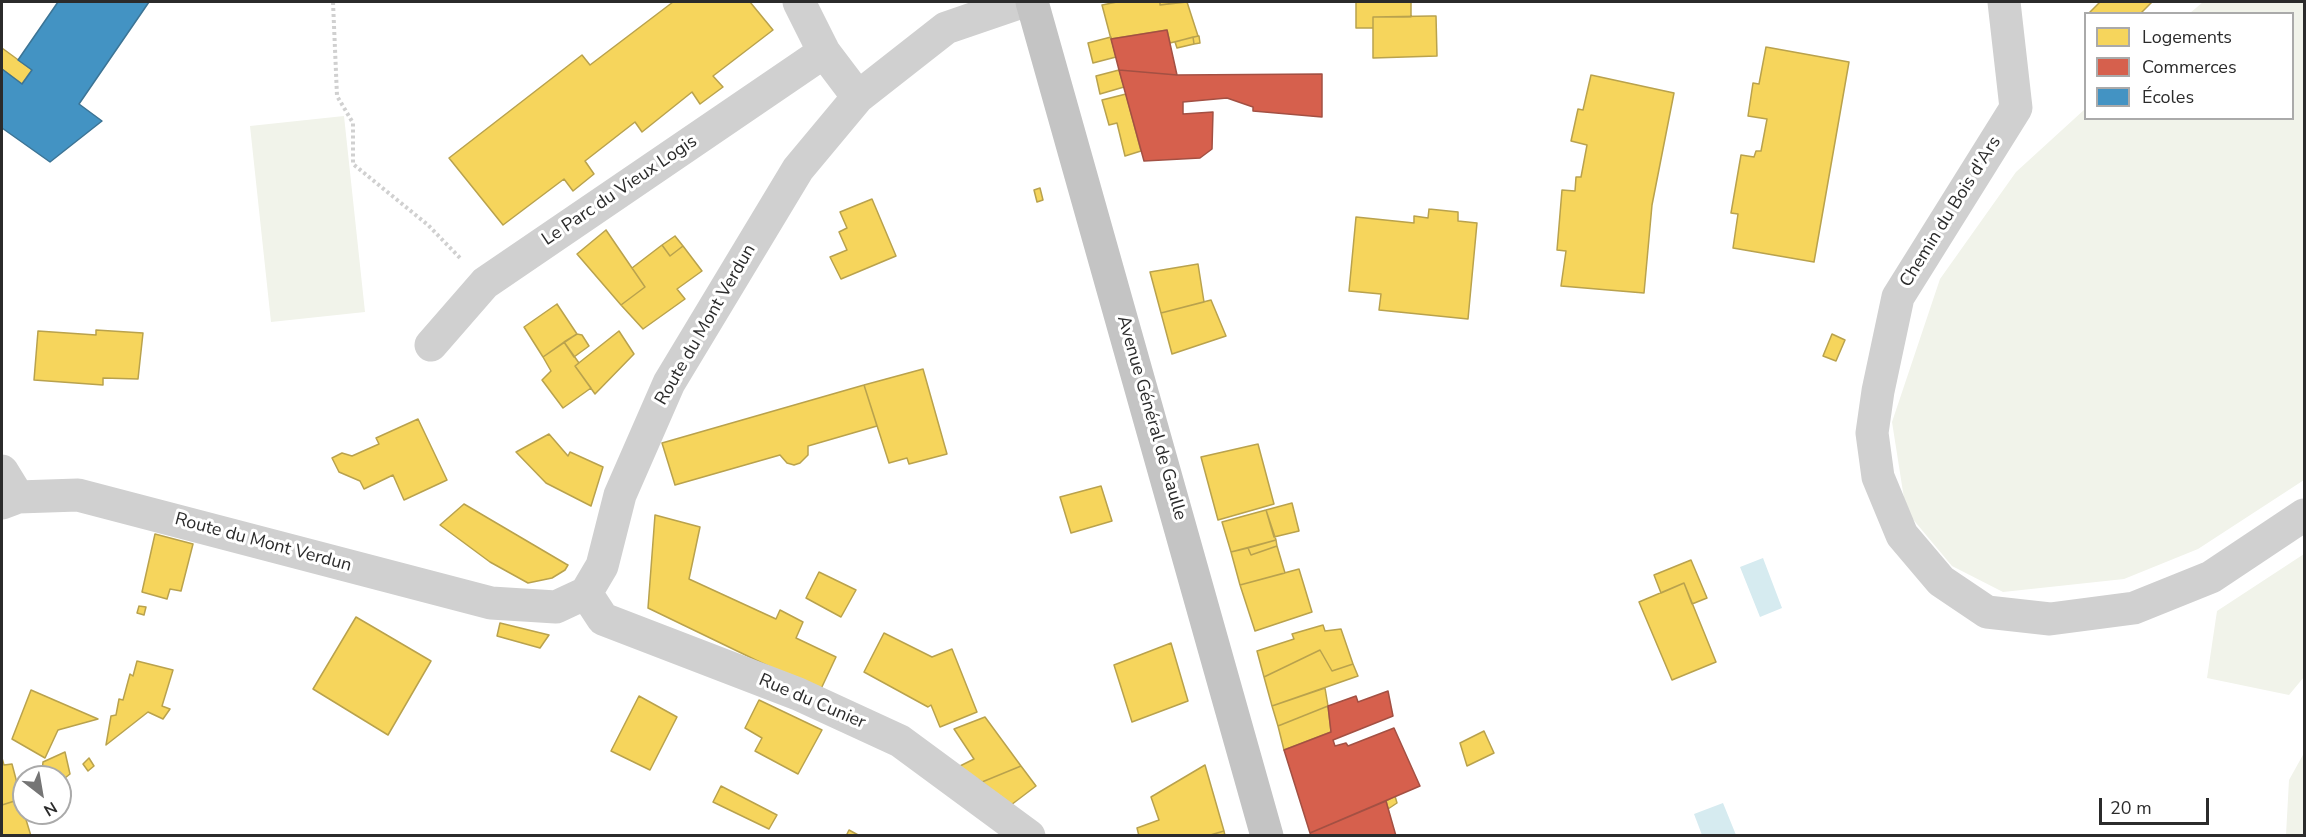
<!DOCTYPE html>
<html>
<head>
<meta charset="utf-8">
<style>
	body { margin:0 }
	#map { position:relative; width:2306px; height:837px; overflow:hidden; background:#fff; font-family:"Nunito Sans",sans-serif }
	canvas { display:block }
	.frame { position:absolute; inset:0; border:3px solid #2b2b2b; pointer-events:none }
	.legend { position:absolute; left:2084px; top:12px; width:210px; height:108px; box-sizing:border-box; background:#fff; border:2px solid #aaa; margin:0; padding:8px 10px; list-style:none; font-size:18px; color:#2b2b2b }
	.legend li { display:flex; align-items:center; gap:12px; height:30px }
	.legend b { width:30px; border:2px solid #aaa }
	.north { position:absolute; left:12px; top:765px; width:60px; height:60px; box-sizing:border-box; background:#fff; border:2px solid #aaa; border-radius:50%; rotate:149deg; font-size:16px; font-weight:700; line-height:24px; text-align:center; color:#2b2b2b }
	.north::after { content:''; display:block; margin:auto; width:21px; height:27px; background:#757575; clip-path:polygon(50% 0,100% 100%,50% 72%,0 100%) }
	.scale { position:absolute; left:2099px; top:798px; width:110px; height:27px; box-sizing:border-box; border:3px solid #2b2b2b; border-top:0; padding-left:8px; font-size:18px; line-height:21px; white-space:nowrap; color:#2b2b2b; -webkit-text-stroke:4px #fff; paint-order:stroke }
</style>
</head>
<body>
<div id="map">
<canvas width="2306" height="837"></canvas>
<div class="frame"></div>
<ul class="legend">
<li><b style="height:16px;background:#f6d55c"></b>Logements</li>
<li><b style="height:16px;background:#d6604d"></b>Commerces</li>
<li><b style="height:16px;background:#4393c3"></b>Écoles</li>
</ul>
<div class="north">N</div>
<div class="scale">20 m</div>
</div>
<script>
const ctx = document.querySelector('canvas').getContext('2d');
ctx.lineJoin = 'round';
function paint(path, color) { ctx.fillStyle = color; ctx.fill(path, 'evenodd'); }
const shape = rows => new Path2D(rows.map(r => 'M' + r).join(''));
function strokePath(path, color, width, dash) { ctx.strokeStyle = color; ctx.lineWidth = width; ctx.lineCap = dash ? 'butt' : 'round'; ctx.setLineDash(dash || []); ctx.stroke(path); }
function write(font, color, halo, rows, align = 'center') {
  ctx.font = font + ' "Nunito Sans",sans-serif'; ctx.lineWidth = 6; ctx.setLineDash([]); ctx.textBaseline = 'middle'; ctx.strokeStyle = halo; ctx.fillStyle = color; for (const [text, x, y, turn = 0] of rows) {
    ctx.save(); ctx.translate(x, y); ctx.rotate((+turn || 0) * Math.PI / 180); ctx.textAlign = isNaN(turn) ? turn : align; if (halo) ctx.strokeText(text, 0, 0); ctx.fillText(text, 0, 0); ctx.restore();
  }
}
const green = shape([
	[2203,2,2304,2,2304,480,2198,549,2124,579,2003,592,1952,566,1906,511,1892,422,1940,279,2016,172,2085,109,2086,118,2292,118,2292,14,2190,13],
	[344,116,365,312,271,322,250,126],
	[2304,554,2304,677,2289,695,2207,678,2217,611],
	[2304,753,2304,835,2286,835,2289,780]
]);
const water = shape([
	[1763,558,1782,608,1760,617,1740,567],
	[1723,803,1736,835,1702,835,1694,814]
]);
const homes = shape([
	[673,2,750,2,773,30,713,76,723,87,700,104,692,92,642,132,635,122,585,161,594,174,573,191,564,179,503,225,449,158,582,55,590,65,673,2],
	[1117,2,1160,2,1160,5,1187,2,1198,36,1170,43,1167,30,1111,39,1102,5,1117,2],
	[1160,2,1181,2,1160,5,1160,2],
	[1356,2,1411,2,1411,17,1373,17,1373,28,1356,28,1356,2],
	[2100,2,2152,2,2140,14,2088,14,2100,2],
	[1432,16,1436,16,1437,56,1373,58,1373,17,1432,16],
	[1199,36,1200,43,1194,44,1193,37,1199,36],
	[1111,37,1116,57,1093,63,1088,43,1111,37],
	[1193,37,1194,44,1177,48,1175,42,1193,37],
	[1766,47,1849,62,1814,262,1733,248,1738,214,1731,213,1741,155,1754,157,1756,151,1761,151,1767,119,1748,116,1753,83,1759,84,1766,47],
	[2,48,32,70,22,84,2,69,2,48],
	[1119,70,1124,87,1100,94,1096,76,1119,70],
	[1591,75,1674,93,1652,205,1644,293,1561,286,1566,251,1557,250,1562,190,1575,191,1576,177,1581,177,1587,145,1571,141,1578,109,1583,110,1591,75],
	[1126,94,1141,151,1125,156,1117,123,1109,125,1102,100,1126,94],
	[1040,188,1043,200,1037,202,1034,190,1040,188],
	[872,199,896,256,841,279,830,257,847,250,839,232,847,228,840,212,872,199],
	[1429,209,1458,212,1458,221,1477,223,1468,319,1379,310,1381,294,1349,291,1356,217,1414,223,1414,216,1428,218,1429,209],
	[606,230,645,287,621,305,577,254,606,230],
	[675,236,683,246,670,256,662,245,675,236],
	[662,245,670,256,683,246,702,271,677,289,685,299,643,329,621,305,645,287,632,268,662,245],
	[1198,264,1204,302,1161,313,1150,272,1198,264],
	[1211,300,1226,336,1172,354,1161,313,1211,300],
	[557,304,577,334,543,357,524,327,557,304],
	[96,330,143,333,138,379,103,378,103,385,34,380,38,331,96,335,96,330],
	[619,331,634,354,595,394,575,366,619,331],
	[577,334,582,335,589,346,574,357,564,342,577,334],
	[1832,334,1845,340,1836,361,1823,356,1832,334],
	[564,342,579,363,575,366,591,388,563,408,542,380,551,371,543,357,564,342],
	[923,369,947,454,909,464,907,458,889,463,864,385,923,369],
	[864,385,877,426,808,446,808,455,800,463,794,465,787,463,780,455,675,485,662,443,864,385],
	[418,419,447,480,404,500,393,475,364,489,360,481,339,472,332,458,342,453,352,456,379,444,376,438,418,419],
	[549,434,568,456,570,452,603,467,591,506,546,483,516,452,549,434],
	[1258,444,1274,504,1218,520,1201,457,1258,444],
	[1101,486,1112,521,1071,533,1060,497,1101,486],
	[1292,503,1299,531,1274,537,1266,510,1292,503],
	[464,504,566,564,568,565,565,570,552,578,528,583,490,562,440,525,464,504],
	[1266,510,1276,540,1231,552,1222,522,1266,510],
	[655,515,700,527,689,579,776,619,780,610,803,622,796,638,836,657,820,691,648,608,655,515],
	[155,534,193,544,181,591,170,589,167,599,142,592,155,534],
	[1276,540,1277,546,1251,555,1248,548,1276,540],
	[1277,546,1285,573,1240,585,1231,552,1248,548,1251,555,1277,546],
	[1691,560,1707,598,1692,604,1684,583,1661,593,1654,575,1691,560],
	[1299,569,1312,612,1255,631,1240,585,1299,569],
	[819,572,856,590,841,617,806,598,819,572],
	[1684,583,1716,662,1672,680,1639,602,1684,583],
	[139,606,146,607,144,615,137,613,139,606],
	[356,617,431,661,388,735,313,689,356,617],
	[500,623,549,635,540,648,497,636,500,623],
	[1323,625,1325,631,1341,629,1353,664,1332,671,1320,650,1264,677,1257,651,1294,639,1292,634,1323,625],
	[884,633,932,657,952,649,977,712,940,727,931,705,928,707,864,672,884,633],
	[1171,643,1188,701,1132,722,1114,665,1171,643],
	[1320,650,1332,671,1353,664,1358,676,1272,706,1264,677,1320,650],
	[137,661,173,670,162,706,170,709,163,719,148,712,106,745,111,716,116,715,119,699,123,700,130,674,133,676,137,661],
	[1325,688,1328,706,1278,726,1272,706,1325,688],
	[31,690,98,719,58,730,45,758,12,739,31,690],
	[639,696,677,717,650,770,611,751,639,696],
	[759,700,822,730,798,774,755,751,762,738,745,728,759,700],
	[1328,706,1331,732,1284,750,1278,726,1328,706],
	[985,717,1021,766,982,782,958,767,974,759,954,729,985,717],
	[1484,731,1494,753,1467,766,1460,743,1484,731],
	[65,752,70,774,60,782,60,777,29,777,42,771,43,762,65,752],
	[2,758,4,765,12,764,17,783,24,779,24,798,2,805,2,758],
	[89,758,94,766,88,771,83,764,89,758],
	[1205,765,1224,831,1207,836,1139,836,1137,828,1159,820,1151,797,1205,765],
	[1021,766,1036,786,1011,805,982,782,1021,766],
	[721,786,777,815,769,829,713,802,721,786],
	[1395,796,1397,803,1388,809,1386,801,1395,796],
	[24,798,24,813,31,836,2,836,2,805,24,798],
	[849,830,860,836,846,836,849,830],
	[1224,831,1225,836,1207,836,1224,831]
]);
const shops = shape([
	[1167,30,1177,75,1119,70,1111,39,1167,30],
	[1119,70,1177,75,1322,74,1322,117,1253,111,1253,107,1227,98,1183,102,1183,114,1213,112,1212,149,1200,158,1144,161,1119,70],
	[1388,691,1393,716,1333,740,1335,746,1346,743,1348,746,1394,728,1420,786,1310,833,1284,750,1331,732,1328,706,1356,696,1358,702,1388,691],
	[1386,801,1396,836,1311,836,1310,833,1386,801]
]);
const schools = shape([
	[58,2,149,2,79,104,102,121,50,162,2,128,2,69,22,84,32,70,18,60,58,2]
]);
const path = shape([
	[333,2,337,96,353,123,353,164,428,225,461,259]
]);
const minor = shape([
	[799,2,824,52,858,97],
	[2004,2,2016,108,1898,297,1878,391,1872,433,1878,477,1902,535,1941,581,1987,612,2050,619,2134,608,2211,577,2304,515],
	[431,345,485,283,824,52],
	[2,471,18,497],
	[2,503,18,497,78,495,491,603,556,607,586,593,602,566,620,495,669,383,798,169,858,97,946,28,1022,2],
	[586,593,603,619,798,694,900,741,1029,836]
]);
const major = shape([
	[1032,2,1267,836]
]);
const streetNames = [
	["Le Parc du Vieux Logis",620,191,-34],
	["Chemin du Bois d'Ars",1951,212,-58],
	["Route du Mont Verdun",706,325,-60],
	["Avenue Général de Gaulle",1151,418,74],
	["Route du Mont Verdun",263,543,15],
	["Rue du Cunier",812,702,23]
];
paint(green, '#f1f3ea');
paint(water, '#d6ebf0');
paint(homes, '#f6d55c');
strokePath(homes, '#b9a24d', 1.5);
paint(shops, '#d6604d');
strokePath(shops, '#a35043', 1.5);
paint(schools, '#4393c3');
strokePath(schools, '#3c7495', 1.5);
strokePath(path, '#d0d0d0', 4, [3, 3]);
strokePath(minor, '#d0d0d0', 33);
strokePath(major, '#c4c4c4', 33);
write('18px', '#2b2b2b', '#fff', streetNames);
</script>
</body>
</html>
